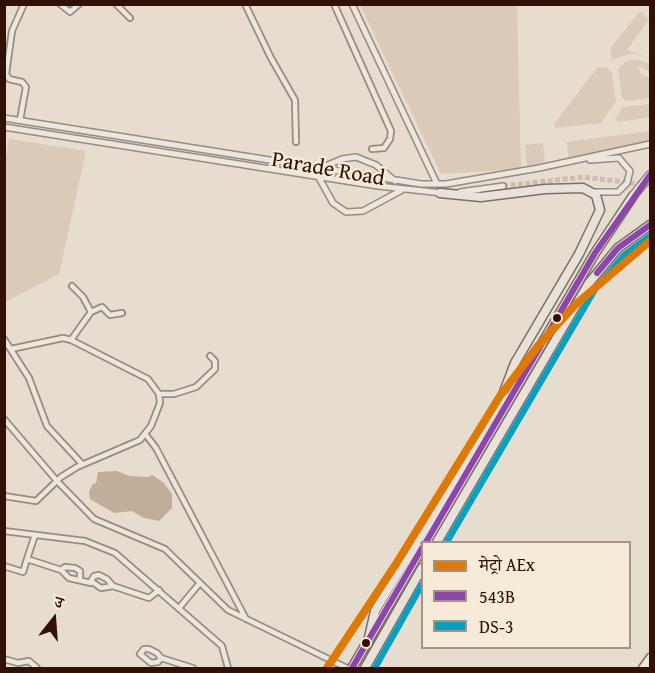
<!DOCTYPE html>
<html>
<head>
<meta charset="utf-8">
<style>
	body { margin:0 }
	#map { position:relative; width:655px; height:673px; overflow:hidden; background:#e6ddce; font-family:"Gentium Book Plus","Noto Serif Devanagari",serif }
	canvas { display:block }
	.frame { position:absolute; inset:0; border:6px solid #311005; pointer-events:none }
	.legend { position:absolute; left:421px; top:541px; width:210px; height:108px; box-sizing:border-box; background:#f6ead9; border:2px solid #a79384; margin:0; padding:8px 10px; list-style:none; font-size:18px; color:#311005 }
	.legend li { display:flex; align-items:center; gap:12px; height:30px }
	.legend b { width:30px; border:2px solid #a79384 }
	.north { position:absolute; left:24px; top:589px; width:60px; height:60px; -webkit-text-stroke:4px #f6ead9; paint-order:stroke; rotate:17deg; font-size:16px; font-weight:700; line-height:24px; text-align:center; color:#311005 }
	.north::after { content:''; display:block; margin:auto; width:21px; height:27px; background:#311005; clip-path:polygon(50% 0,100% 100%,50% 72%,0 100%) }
</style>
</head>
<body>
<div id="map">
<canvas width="655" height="673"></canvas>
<div class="frame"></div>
<ul class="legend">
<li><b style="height:8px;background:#e07901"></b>मेट्रो AEx</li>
<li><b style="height:8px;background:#8e44ad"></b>543B</li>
<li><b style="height:8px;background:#02a1c4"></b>DS-3</li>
</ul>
<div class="north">उ</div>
</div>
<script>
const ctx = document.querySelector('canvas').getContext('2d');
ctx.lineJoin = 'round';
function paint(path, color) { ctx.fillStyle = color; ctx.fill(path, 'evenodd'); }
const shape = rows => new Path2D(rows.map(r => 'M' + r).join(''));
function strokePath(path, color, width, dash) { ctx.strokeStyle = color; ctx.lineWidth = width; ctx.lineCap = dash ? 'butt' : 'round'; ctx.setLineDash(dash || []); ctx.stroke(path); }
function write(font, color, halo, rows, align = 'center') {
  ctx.font = font + ' "Gentium Book Plus",serif'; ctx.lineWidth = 5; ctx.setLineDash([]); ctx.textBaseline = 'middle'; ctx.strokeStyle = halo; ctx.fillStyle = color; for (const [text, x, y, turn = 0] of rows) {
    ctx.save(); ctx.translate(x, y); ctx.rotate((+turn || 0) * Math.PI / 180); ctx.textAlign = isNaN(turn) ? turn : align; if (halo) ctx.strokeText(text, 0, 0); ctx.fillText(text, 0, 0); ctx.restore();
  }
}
const green = shape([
	[360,5,517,5,521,169,441,174],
	[640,11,649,19,627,50,648,57,632,53,612,60,610,49],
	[635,59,650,64,650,72,637,65,641,74,650,78,650,98,625,101,622,97,618,69,625,62],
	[606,67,612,73,616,101,601,123,555,128,554,124,597,68],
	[650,104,650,117,619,122,615,119,623,107],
	[650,131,650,149,573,160,568,157,567,142],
	[9,139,86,151,59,274,5,302,4,167],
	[543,143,545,162,527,167,525,145]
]);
const water = shape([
	[117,471,129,476,148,477,152,475,163,482,172,494,172,508,159,521,144,518,132,511,114,513,90,499,89,491,93,484,96,483,98,472]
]);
const tertiaryTunnel = shape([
	[503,186,583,177,650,185]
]);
const minor = shape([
	[60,4,70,12,79,4],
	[116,4,130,18],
	[245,4,271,58,295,100,296,142],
	[334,4,391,131,390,139,384,148,372,149],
	[20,120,26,87,22,82,9,79,6,74,12,31,24,4],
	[72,286,83,297,91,312,102,307,110,315,122,313],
	[4,339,29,378,47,426,82,464],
	[71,340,91,312],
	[159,394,174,394,196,387,215,369,215,361,210,356],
	[4,419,57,481,94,519,165,549,228,610,347,668],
	[146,435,156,448,246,619],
	[4,496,36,501,61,477,77,467,140,440,151,426,160,403,159,394,148,379,71,340,63,338,11,349],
	[4,531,85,541,115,553,222,646,228,668],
	[35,535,27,559,61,570,69,578,91,583],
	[4,566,23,572,27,559],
	[61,570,65,567,75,568,80,571,80,578],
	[113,586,101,588,91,581,94,576,99,575,107,579,113,586,149,598,159,590],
	[179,608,199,584],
	[161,658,158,662,151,663,140,654,144,649,149,649,157,653,161,658,193,668],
	[4,659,18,663,29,661,37,668]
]);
const tertiary = shape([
	[352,4,437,184],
	[4,118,421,184,446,184,539,168,650,144],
	[4,127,378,186,442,193],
	[590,160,619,158,630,171,627,183,618,192,593,192],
	[395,181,376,165,356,157,342,159,321,168,318,176,333,203,346,212,363,211,402,190],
	[460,192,503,186]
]);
const secondary = shape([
	[642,668,650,657],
	[649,668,650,667]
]);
const trunk = shape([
	[633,196,650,175]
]);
const motorway = shape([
	[426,542,595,253,633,196],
	[437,542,589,283,618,248,650,225],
	[368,642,375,611,499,405,515,363,579,254,600,210,596,195,583,188,545,189,481,197,440,193],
	[352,668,422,548],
	[365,668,422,568]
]);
const bus1 = shape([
	[597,273,618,248,650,225],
	[426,542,595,253,650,175],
	[352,668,422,548]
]);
const bus2 = shape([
	[447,542,596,288,624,255,650,236],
	[375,668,422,585]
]);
const metro1 = shape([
	[327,668,396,564,500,396,538,346,575,305,650,241]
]);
const markers = [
	[557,318,5,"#311005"],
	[366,643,5,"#311005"]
];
const streetNames = [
	["Parade Road",328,170,10]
];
paint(green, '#dacab7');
paint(water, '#c0ad9a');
strokePath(tertiaryTunnel, '#cbbeb0', 5, [5, 2.5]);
strokePath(minor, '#958c82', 8);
strokePath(tertiary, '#958c82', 8);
strokePath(secondary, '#7b7067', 9);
strokePath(trunk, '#7b7067', 10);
strokePath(motorway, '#7b7067', 11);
strokePath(minor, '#ece6df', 4.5);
strokePath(tertiary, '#ece6df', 5);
strokePath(secondary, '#ece6df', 6);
strokePath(trunk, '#e9e2da', 8);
strokePath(motorway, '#e9e2da', 8);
strokePath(bus1, '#8e44ad', 6);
strokePath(bus2, '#02a1c4', 6);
strokePath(metro1, '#e07901', 8);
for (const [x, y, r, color] of markers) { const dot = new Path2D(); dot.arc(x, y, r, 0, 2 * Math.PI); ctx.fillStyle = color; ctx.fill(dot); strokePath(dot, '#f6ead9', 2); }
write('22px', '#311005', '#f6ead9', streetNames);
</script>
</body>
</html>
